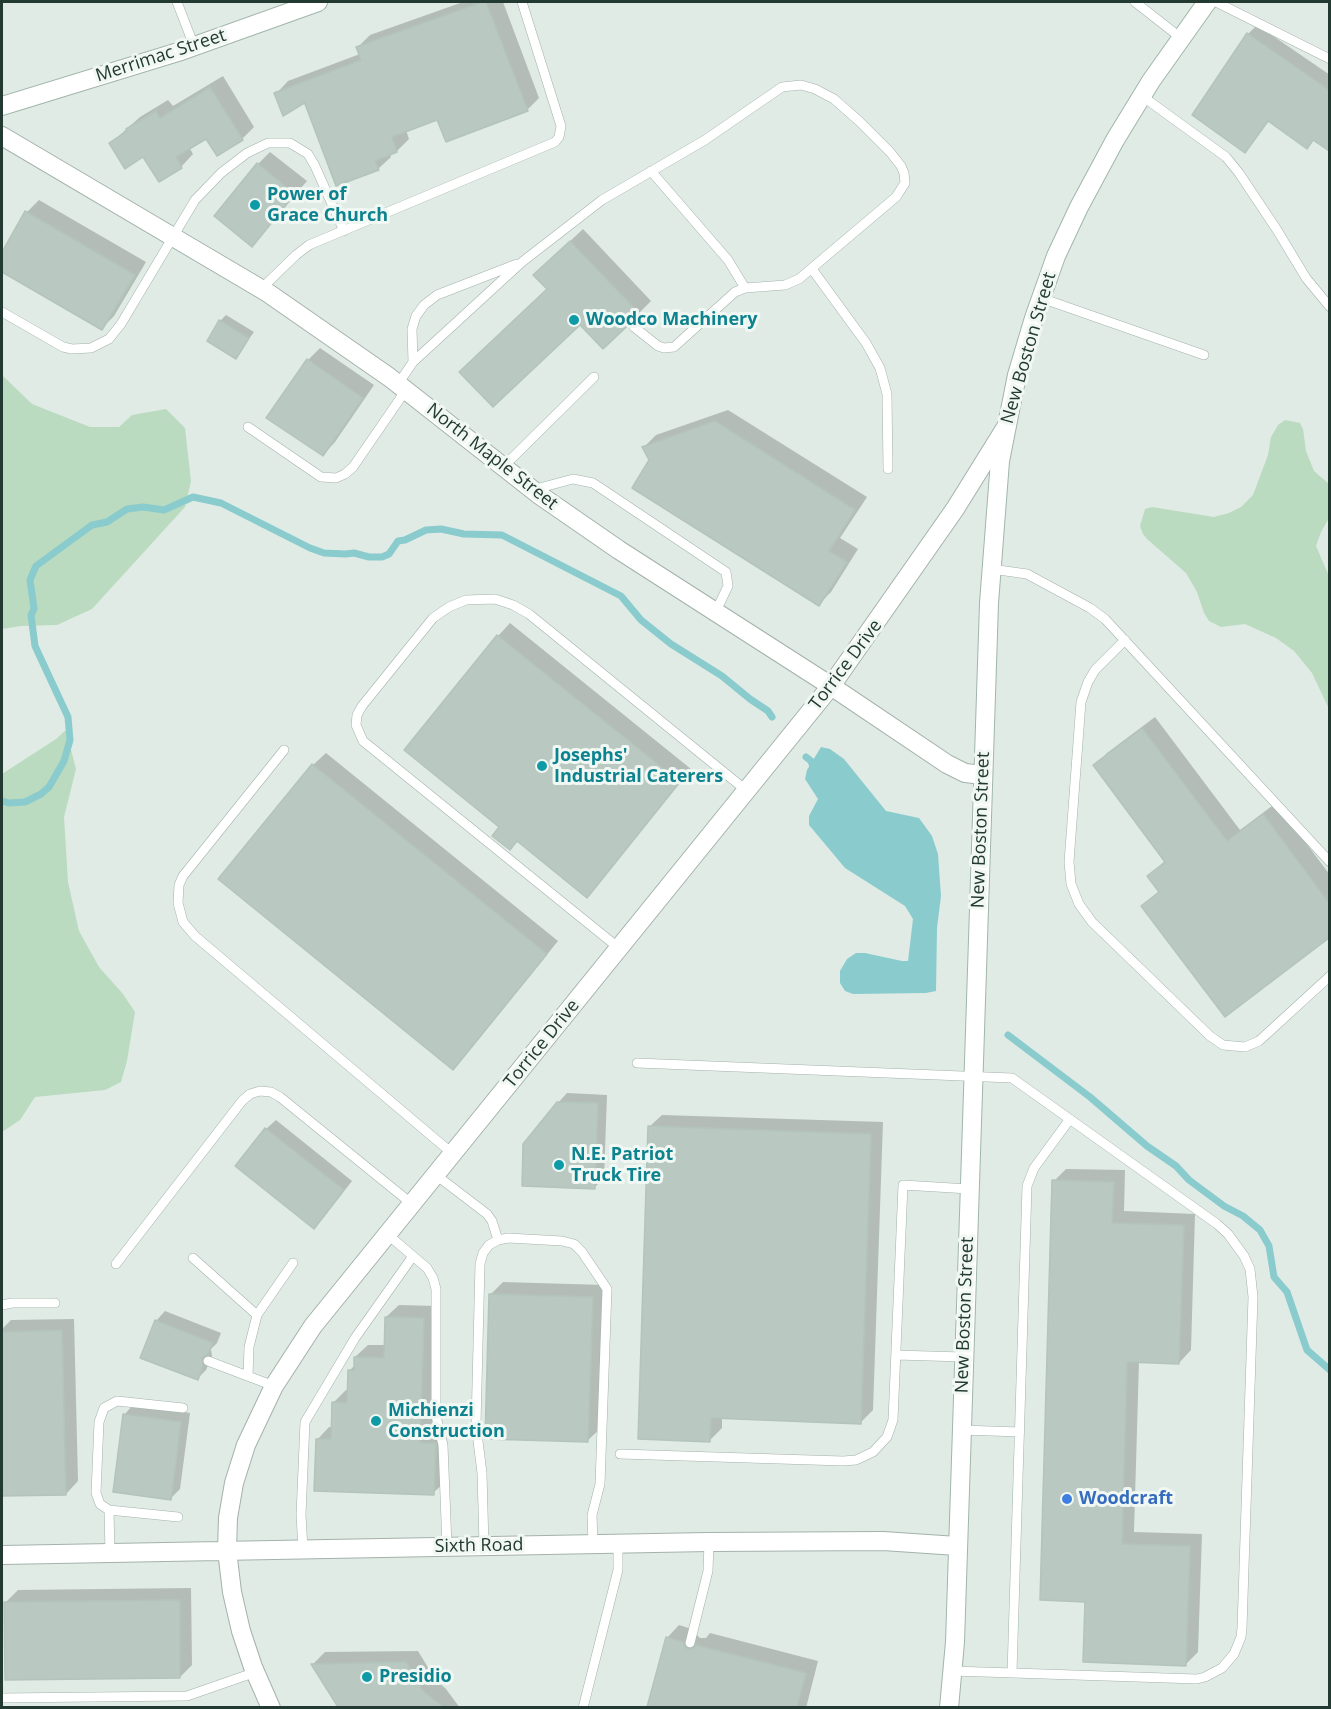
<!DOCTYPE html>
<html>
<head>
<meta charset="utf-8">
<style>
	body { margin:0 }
	#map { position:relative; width:1331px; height:1709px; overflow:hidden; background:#e0ebe5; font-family:"Open Sans",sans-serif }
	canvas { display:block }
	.frame { position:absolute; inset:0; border:3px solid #223a31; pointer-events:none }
</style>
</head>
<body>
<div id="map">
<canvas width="1331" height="1709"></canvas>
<div class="frame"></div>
</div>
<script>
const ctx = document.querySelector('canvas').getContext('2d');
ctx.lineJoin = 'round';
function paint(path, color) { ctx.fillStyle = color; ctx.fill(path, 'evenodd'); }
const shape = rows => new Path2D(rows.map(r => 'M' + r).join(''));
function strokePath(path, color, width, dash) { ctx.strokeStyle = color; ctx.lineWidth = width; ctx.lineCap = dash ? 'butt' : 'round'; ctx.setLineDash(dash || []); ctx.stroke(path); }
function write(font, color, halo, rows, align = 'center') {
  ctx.font = font + ' "Open Sans",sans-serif'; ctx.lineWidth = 6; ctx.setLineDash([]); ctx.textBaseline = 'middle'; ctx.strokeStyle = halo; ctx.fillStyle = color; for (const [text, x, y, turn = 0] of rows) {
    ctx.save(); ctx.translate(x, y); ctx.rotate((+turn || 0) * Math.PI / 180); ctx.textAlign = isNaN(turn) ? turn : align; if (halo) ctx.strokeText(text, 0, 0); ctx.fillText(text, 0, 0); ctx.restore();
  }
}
const green = shape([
	[2,375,32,404,90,427,119,427,132,415,166,409,185,428,191,481,185,507,92,609,57,625,21,626,2,629],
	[1285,420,1300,423,1303,429,1306,451,1314,471,1329,484,1329,518,1321,532,1316,546,1329,576,1329,709,1312,673,1294,651,1276,638,1245,624,1221,627,1209,621,1204,613,1197,592,1186,573,1147,539,1143,534,1140,526,1145,509,1152,507,1214,517,1229,513,1241,507,1253,495,1268,455,1271,437,1278,425],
	[66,730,76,769,64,817,68,882,79,931,99,967,123,994,135,1012,127,1061,121,1082,105,1090,35,1097,20,1120,2,1132,2,774,56,739]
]);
const water = shape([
	[821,747,830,749,844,759,886,811,919,818,932,836,938,854,941,896,937,928,936,991,926,993,853,994,845,991,840,983,840,971,847,959,856,953,865,953,902,961,908,961,913,919,905,906,845,868,809,825,809,816,818,799,805,779,807,770]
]);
const shadow = shape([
	[463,2,503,2,539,98,527,110,438,118,406,130,409,139,397,151,390,154,391,157,378,169,312,97,276,94,288,81,360,54,358,47,370,35],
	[1257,25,1330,75,1330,149,1315,139,1307,147,1269,121,1245,151,1248,34],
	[223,76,254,127,242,139,207,137,189,147,193,154,181,167,111,143,140,117,168,100,173,106],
	[270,152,307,181,252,245,258,164],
	[39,200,146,262,114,316,102,328,2,270,2,255,27,212],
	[583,229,651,301,639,313,580,323,548,289,547,263],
	[226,315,254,332,236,357,220,321],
	[320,348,374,385,335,442,323,455,308,360],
	[728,410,867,497,840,538,858,549,831,592,819,604,651,461,644,447,656,435],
	[510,623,691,769,599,883,587,896,406,750,498,636],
	[1155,717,1240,830,1276,803,1330,875,1330,937,1225,1015,1143,906,1160,890,1149,876,1166,860,1095,766,1107,753],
	[326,753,558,941,465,1056,453,1068,220,879,313,765],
	[567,1093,607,1095,604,1178,595,1187,558,1103],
	[662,1115,883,1122,873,1410,861,1422,722,1417,722,1428,710,1440,649,1127],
	[276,1120,352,1181,323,1218,266,1129],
	[1066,1169,1125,1170,1124,1211,1195,1214,1191,1350,1179,1363,1139,1361,1134,1532,1202,1534,1198,1652,1186,1664,1086,1600,1054,1181],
	[503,1282,604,1285,600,1429,587,1441,491,1294],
	[399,1305,436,1306,432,1431,447,1432,446,1481,433,1493,317,1440,329,1427,333,1427,334,1402,346,1390,349,1390,350,1370,355,1365,355,1357,368,1345,386,1345,386,1317],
	[165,1311,221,1333,217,1343,211,1349,212,1356,206,1370,197,1379,156,1321],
	[74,1319,78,1481,66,1494,2,1495,2,1329,11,1320],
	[133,1405,190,1413,180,1489,171,1498,124,1415],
	[191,1588,192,1665,180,1677,6,1602,18,1590],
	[679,1625,695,1630,695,1633,700,1638,706,1638,710,1633,818,1661,806,1708,649,1708,667,1638],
	[418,1651,435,1679,446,1689,460,1708,339,1708,313,1664,325,1652]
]);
const stream = shape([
	[806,757,811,761,815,772],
	[2,801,9,803,25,802,41,794,49,787,64,761,70,740,68,717,35,646,31,615,34,609,33,601,30,580,36,566,92,525,107,522,127,509,143,507,164,510,193,497,221,503,310,548,324,553,346,554,354,553,369,557,382,557,389,554,398,541,405,540,426,530,441,529,464,534,502,535,621,596,641,620,671,644,722,676,750,699,768,711,772,717],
	[1008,1035,1090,1097,1147,1146,1176,1166,1189,1180,1224,1206,1243,1216,1260,1230,1269,1246,1274,1277,1287,1292,1307,1350,1330,1370]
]);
const building = shape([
	[482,2,486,2,528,111,446,142,437,120,392,137,397,152,375,161,379,170,336,186,305,104,306,102,283,116,274,93,361,60,356,47,482,2],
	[1247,33,1329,90,1329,151,1313,140,1307,149,1268,121,1245,153,1192,115,1247,33],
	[210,87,243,140,217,156,206,139,176,157,182,168,159,182,143,157,125,169,109,143,127,131,126,129,156,111,160,118,210,87],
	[257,163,295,194,252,247,214,216,257,163],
	[25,211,135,275,102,330,2,272,2,252,25,211],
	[570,241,640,314,603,349,580,325,493,407,459,372,547,289,533,275,570,241],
	[219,320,249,338,236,359,207,341,219,320],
	[307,359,363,398,323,456,266,418,307,359],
	[715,421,855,510,829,551,847,562,819,606,632,488,649,460,642,447,715,421],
	[497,635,680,782,587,898,517,841,510,850,492,836,499,827,404,750,497,635],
	[1142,728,1227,841,1263,814,1329,903,1329,938,1225,1017,1141,906,1159,892,1147,876,1165,862,1093,765,1142,728],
	[312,764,547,954,453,1070,218,879,312,764],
	[557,1102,598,1103,595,1189,522,1186,523,1144,557,1102],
	[648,1126,871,1134,861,1424,711,1418,710,1442,638,1439,648,1126],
	[265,1128,344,1190,314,1229,235,1166,265,1128],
	[1052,1180,1114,1182,1112,1223,1184,1225,1179,1364,1127,1362,1122,1544,1190,1546,1186,1666,1083,1662,1085,1602,1040,1600,1052,1180],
	[489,1294,593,1297,588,1442,485,1439,489,1294],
	[385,1317,424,1318,420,1443,436,1443,434,1495,314,1491,316,1439,331,1439,332,1402,347,1403,348,1370,354,1370,354,1357,384,1358,385,1317],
	[155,1320,213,1343,208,1354,202,1358,203,1366,198,1380,140,1358,155,1320],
	[62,1330,66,1495,2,1496,2,1332,62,1330],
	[123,1414,181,1422,171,1500,113,1492,123,1414],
	[180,1600,180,1678,5,1680,4,1602,180,1600],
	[666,1637,683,1642,684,1645,688,1649,692,1649,696,1645,806,1673,797,1707,647,1707,666,1637],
	[406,1662,423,1691,443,1707,338,1707,311,1664,406,1662]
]);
const service = shape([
	[177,2,194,46],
	[1135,2,1181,38],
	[1216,2,1330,59],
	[1142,96,1226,157,1239,173,1277,230,1306,278,1330,307],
	[651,171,728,260,745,288],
	[812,269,866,343,880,368,887,394,888,469],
	[261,289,296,255,309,245,555,142,559,137,561,126,522,2],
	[1041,298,1204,355],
	[2,312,63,347,72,349,91,348,109,339,121,324,195,200,221,173,247,153,268,143,290,143,308,154,315,166,344,231],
	[413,362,412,329,416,316,424,305,437,295,517,264],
	[398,384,413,362,522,262,602,200,705,140,782,87,801,85,815,89,834,99,859,121,890,152,901,166,904,173,905,183,896,197,799,279,785,285,745,288,735,292,674,347,664,348,658,346,634,327],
	[248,427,321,477,336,478,345,474,353,467,406,390],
	[503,467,594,377],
	[532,490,573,479,593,483,726,572,728,586,715,613],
	[991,569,1027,574,1090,608,1105,619,1330,862],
	[1125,640,1095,670,1088,682,1081,702,1069,862,1071,884,1079,904,1092,922,1210,1036,1223,1045,1245,1047,1259,1041,1330,976],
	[284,750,183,876,179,885,178,903,183,922,195,936,453,1154],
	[620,949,363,741,356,725,357,715,362,706,433,618,449,607,466,600,495,599,513,605,529,614,747,791],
	[637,1063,1012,1078,1217,1224,1228,1234,1244,1256,1250,1269,1253,1297,1242,1628,1241,1637,1234,1654,1222,1668,1205,1677,1197,1679,952,1671],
	[436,1175,487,1214,492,1221,498,1240],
	[387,1234,427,1268,433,1278,436,1289,436,1416,443,1445,447,1546],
	[193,1258,257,1315],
	[116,1264,242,1101,250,1094,260,1091,271,1092,280,1097,412,1204],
	[2,1305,12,1303,55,1303],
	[896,1355,963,1357],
	[208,1361,274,1386],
	[248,1376,249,1347,257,1315,293,1263],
	[961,1430,1020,1432],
	[620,1454,843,1461,856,1460,873,1452,887,1437,893,1420,903,1185,969,1189],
	[109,1510,110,1554],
	[178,1517,109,1510,100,1504,96,1493,99,1422,104,1408,117,1401,183,1408],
	[484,1546,482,1473,476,1425,480,1264,483,1253,489,1245,498,1240,508,1238,562,1241,574,1244,582,1252,607,1289,600,1484,592,1515,593,1544],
	[303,1549,301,1515,305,1422,355,1338,413,1256],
	[690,1643,708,1571,709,1542],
	[1012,1673,1027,1186,1034,1168,1070,1119],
	[2,1698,187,1696,256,1672],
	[583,1708,618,1570,618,1543]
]);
const minor = shape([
	[2,136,268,293,389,377,538,494,619,550,831,686,947,764,965,773,983,775],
	[2,1555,709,1542,883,1541,957,1546],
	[271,1708,253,1667,241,1631,232,1592,227,1550,228,1518,234,1483,246,1445,274,1386,313,1326,831,686,955,509,1006,427]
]);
const secondary = shape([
	[2,106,178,52,318,2],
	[949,1708,955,1642,989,603,1000,461,1017,375,1034,318,1056,256,1079,207,1115,140,1151,81,1207,2]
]);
const markers = [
	[255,205,6,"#0f9aa8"],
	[574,320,6,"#0f9aa8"],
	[542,766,6,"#0f9aa8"],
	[559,1165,6,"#0f9aa8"],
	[376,1421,6,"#0f9aa8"],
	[1067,1499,6,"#3f7fe0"],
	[367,1677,6,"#0f9aa8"]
];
const streetNames = [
	["Merrimac Street",161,56,-18],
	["New Boston Street",1029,348,-74],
	["North Maple Street",492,457,38],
	["Torrice Drive",846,665,-53],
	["New Boston Street",981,830,-88],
	["Torrice Drive",542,1044,-51],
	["New Boston Street",965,1315,-88],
	["Sixth Road",479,1546,-1]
];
const cultureNames = [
	["Power of",267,195],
	["Grace Church",267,216],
	["Woodco Machinery",586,320],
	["Josephs'",554,756],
	["Industrial Caterers",554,777],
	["N.E. Patriot",571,1155],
	["Truck Tire",571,1176],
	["Michienzi",388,1411],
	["Construction",388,1432],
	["Presidio",379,1677]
];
const shopNames = [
	["Woodcraft",1079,1499]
];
paint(green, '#badbbf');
paint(water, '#8acbce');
paint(shadow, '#0003');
strokePath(stream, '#8acbce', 7);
paint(building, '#b9c8c0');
strokePath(building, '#b3c4bb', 1.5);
strokePath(service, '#a3b2ab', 10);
strokePath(minor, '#a3b2ab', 20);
strokePath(secondary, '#a0b6ab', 20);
strokePath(service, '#fff', 9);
strokePath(minor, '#fff', 18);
strokePath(secondary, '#fff', 18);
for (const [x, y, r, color] of markers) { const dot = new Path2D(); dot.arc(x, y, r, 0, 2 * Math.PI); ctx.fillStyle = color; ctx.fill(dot); strokePath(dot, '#f1f7f3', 2); }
write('18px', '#223a31', '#f1f7f3', streetNames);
write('bold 18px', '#0d838f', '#f1f7f3', cultureNames, 'left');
write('bold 18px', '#366cbe', '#f1f7f3', shopNames, 'left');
</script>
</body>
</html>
